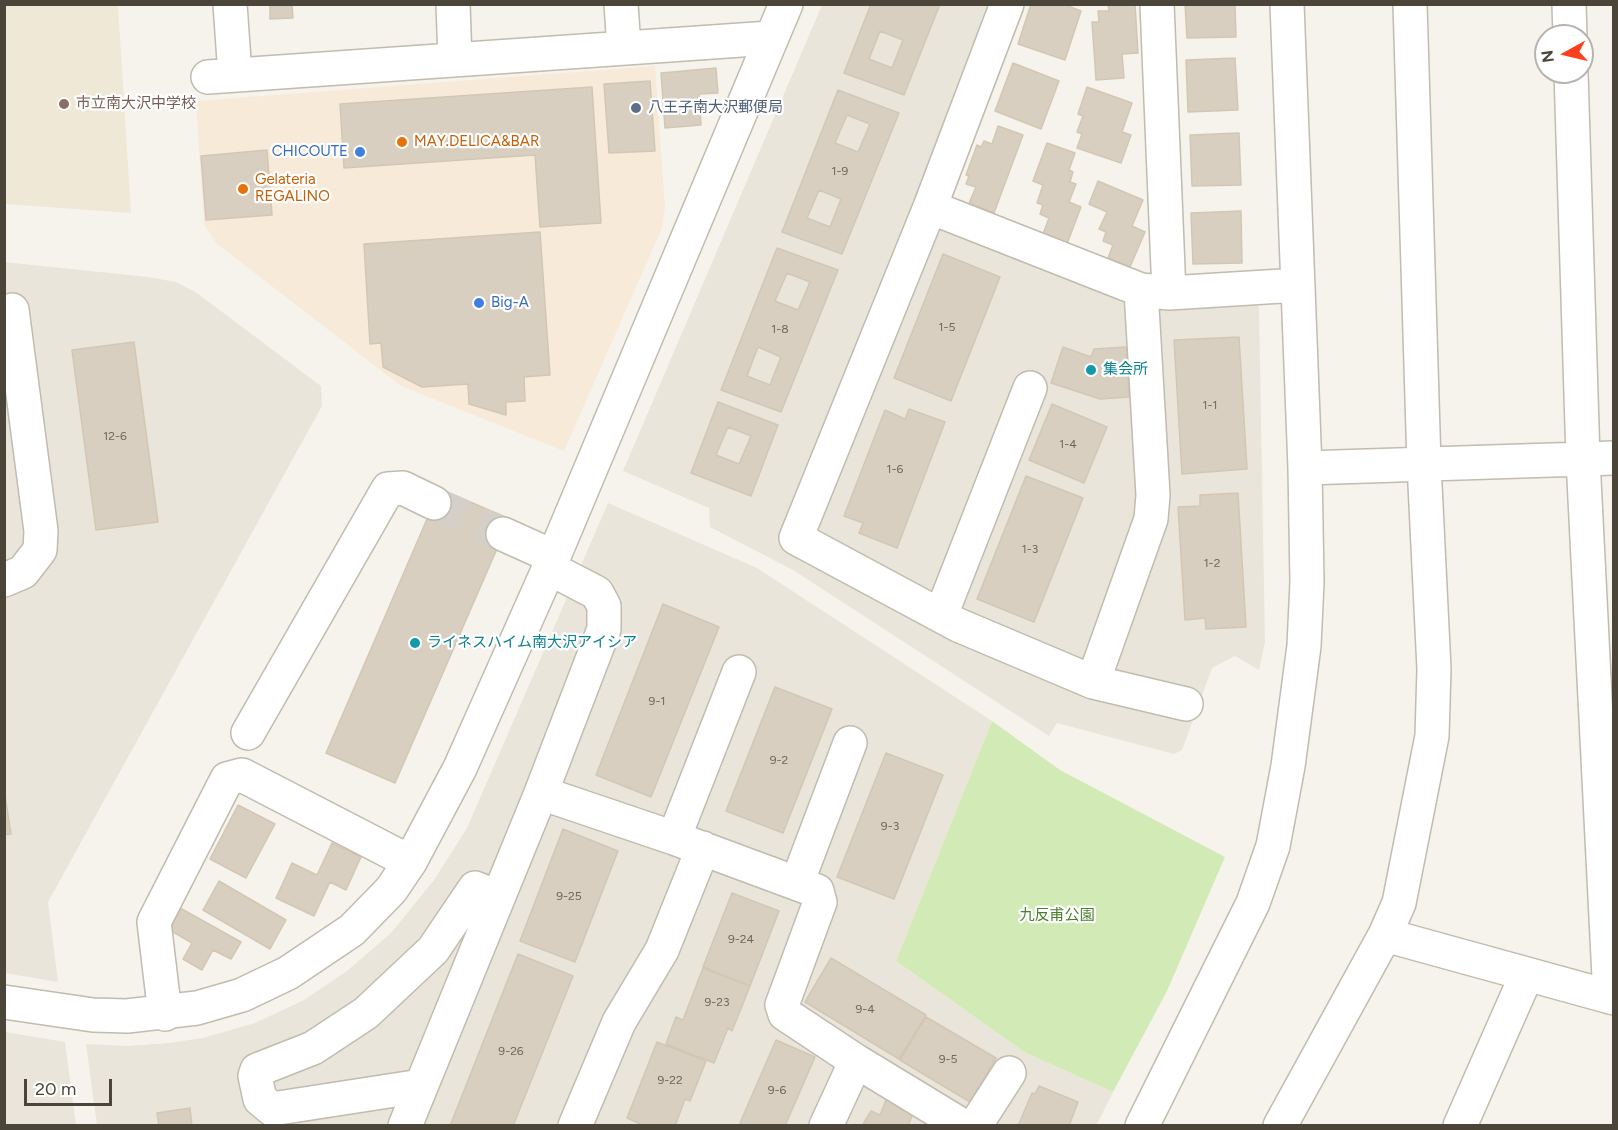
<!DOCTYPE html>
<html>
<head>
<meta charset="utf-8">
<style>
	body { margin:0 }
	#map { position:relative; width:1618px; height:1130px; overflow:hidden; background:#f6f3ec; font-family:Figtree,sans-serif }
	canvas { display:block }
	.frame { position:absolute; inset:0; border:6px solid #4b4439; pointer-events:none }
	.north { position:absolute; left:1534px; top:24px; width:60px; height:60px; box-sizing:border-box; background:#fff; border:2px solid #b7b4b0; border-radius:50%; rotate:262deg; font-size:16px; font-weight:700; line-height:24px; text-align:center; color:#4b4439 }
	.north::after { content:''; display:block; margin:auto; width:21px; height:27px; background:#fc3f1d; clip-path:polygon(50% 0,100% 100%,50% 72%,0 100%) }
	.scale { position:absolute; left:24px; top:1079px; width:88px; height:27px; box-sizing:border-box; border:3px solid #4b4439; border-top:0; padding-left:8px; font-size:18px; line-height:21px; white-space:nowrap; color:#4b4439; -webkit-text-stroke:4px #fff; paint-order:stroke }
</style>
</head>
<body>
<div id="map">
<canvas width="1618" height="1130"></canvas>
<div class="frame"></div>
<div class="north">N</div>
<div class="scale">20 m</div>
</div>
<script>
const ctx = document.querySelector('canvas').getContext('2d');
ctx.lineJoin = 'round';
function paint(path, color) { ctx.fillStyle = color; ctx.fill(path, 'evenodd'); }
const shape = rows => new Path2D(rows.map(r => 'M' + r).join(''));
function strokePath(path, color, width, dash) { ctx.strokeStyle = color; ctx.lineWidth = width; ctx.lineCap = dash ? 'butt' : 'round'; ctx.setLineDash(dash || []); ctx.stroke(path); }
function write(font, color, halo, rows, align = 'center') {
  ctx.font = font + ' Figtree,"Noto Sans JP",sans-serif'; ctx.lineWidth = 4.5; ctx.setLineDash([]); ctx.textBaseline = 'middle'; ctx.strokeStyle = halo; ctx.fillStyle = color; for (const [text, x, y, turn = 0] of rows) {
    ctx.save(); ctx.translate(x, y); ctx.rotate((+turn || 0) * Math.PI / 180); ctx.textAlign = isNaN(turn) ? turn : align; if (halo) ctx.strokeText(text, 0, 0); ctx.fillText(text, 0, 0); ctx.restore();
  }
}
const residential = shape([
	[822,5,992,5,909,214,1126,303,1252,302,1259,307,1265,642,1259,670,1235,656,1212,668,1182,750,1174,754,1057,723,1049,736,793,570,710,527,709,508,623,471],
	[4,262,148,277,176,282,197,293,321,386,322,406,48,902,58,982,5,973],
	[608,503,757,568,992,721,896,961,1024,1052,1113,1092,1096,1126,97,1125,86,1044,127,1046,169,1043,203,1038,255,1023,304,1000,347,971,391,933,434,880,467,828],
	[5,1032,65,1042,76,1125,5,1125]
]);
const commercial = shape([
	[655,66,665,207,662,228,564,451,401,386,216,243,204,224,196,101]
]);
const education = shape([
	[4,5,118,5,131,213,5,204]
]);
const green = shape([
	[992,721,1060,770,1225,857,1167,991,1113,1092,1024,1052,896,961]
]);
const building = shape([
	[270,4,292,4,293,18,270,19,270,4],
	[871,4,940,4,904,95,844,73,871,4],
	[880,31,903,40,892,68,869,59,880,31],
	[1031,4,1063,4,1081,11,1065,60,1018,44,1031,4],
	[1108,4,1135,4,1138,53,1122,54,1124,78,1096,80,1092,22,1099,22,1098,11,1109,11,1108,4],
	[1185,4,1235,4,1236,37,1187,38,1185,4],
	[1235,58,1238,110,1188,112,1186,60,1235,58],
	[1013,63,1059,81,1041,129,995,111,1013,63],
	[716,68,718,93,699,94,701,125,665,128,661,73,716,68],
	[650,81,655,151,609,153,604,84,650,81],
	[592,87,601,223,540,227,535,155,344,168,340,104,592,87],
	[1087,87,1132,103,1122,132,1131,135,1121,163,1077,148,1082,134,1077,132,1083,116,1078,114,1087,87],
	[838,90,899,113,842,254,782,232,838,90],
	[847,115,870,124,858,152,835,143,847,115],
	[819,190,841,199,830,227,807,218,819,190],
	[998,126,1023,135,994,213,969,203,976,187,966,184,969,176,966,175,977,145,981,147,984,141,992,144,998,126],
	[1239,133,1241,185,1192,186,1190,135,1239,133],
	[1047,143,1075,153,1069,170,1073,172,1070,182,1076,184,1069,202,1081,207,1067,244,1043,234,1049,218,1040,214,1043,205,1037,203,1043,185,1033,181,1047,143],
	[267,150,272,215,206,220,201,156,267,150],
	[1098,181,1143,200,1132,226,1145,232,1130,267,1108,258,1113,245,1103,241,1106,232,1099,229,1107,212,1089,204,1098,181],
	[1241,211,1242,263,1193,264,1191,213,1241,211],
	[540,232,550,375,524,377,525,401,506,402,506,415,469,404,468,384,422,387,383,367,381,343,370,344,364,244,540,232],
	[777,248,838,270,781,412,721,390,777,248],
	[787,273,810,282,798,310,775,301,787,273],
	[758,347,781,357,770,385,747,376,758,347],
	[943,254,1000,277,951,401,894,378,943,254],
	[1239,337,1247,469,1182,474,1174,340,1239,337],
	[134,342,158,522,96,530,72,350,134,342],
	[1063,347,1091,357,1094,349,1126,347,1129,397,1100,399,1051,383,1063,347],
	[718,402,778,425,751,496,691,473,718,402],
	[728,427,751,436,739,464,716,455,728,427],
	[1052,404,1107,427,1084,483,1029,460,1052,404],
	[909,409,945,422,897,548,859,533,863,523,844,516,885,410,905,419,909,409],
	[1026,476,1083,498,1034,622,977,599,1026,476],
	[440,489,510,519,395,783,326,753,440,489],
	[1238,493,1246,627,1206,629,1205,618,1185,620,1178,507,1200,506,1200,495,1238,493],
	[663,604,719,627,651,797,596,775,663,604],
	[775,687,832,709,783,833,726,811,775,687],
	[886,753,943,775,894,899,837,877,886,753],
	[4,789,11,834,4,835,4,789],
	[238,805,275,824,246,878,210,859,238,805],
	[563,829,618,851,575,962,520,941,563,829],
	[332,843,361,857,346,890,330,882,314,916,276,898,292,863,317,875,332,843],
	[219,881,286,920,270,949,203,910,219,881],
	[732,893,779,911,750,986,703,967,732,893],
	[180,908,241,942,231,959,213,950,202,970,183,959,192,943,168,929,180,908],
	[518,954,573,976,513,1126,450,1126,518,954],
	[831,958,926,1015,899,1059,805,1002,831,958],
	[703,968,750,986,732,1031,728,1028,714,1063,666,1044,676,1017,683,1020,703,968],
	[926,1017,996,1058,970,1102,900,1060,926,1017],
	[776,1040,815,1057,785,1126,745,1126,740,1123,776,1040],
	[657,1042,706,1061,690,1101,685,1099,675,1126,645,1126,627,1118,657,1042],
	[1039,1086,1078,1102,1069,1126,1018,1126,1032,1093,1035,1094,1039,1086],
	[886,1100,914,1111,908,1126,862,1126,871,1111,880,1115,886,1100],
	[190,1108,192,1126,159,1126,157,1113,190,1108]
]);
const minorTunnel = shape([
	[434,503,503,534]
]);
const minor = shape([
	[230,4,235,75],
	[453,4,455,59],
	[621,4,624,48],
	[1007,4,930,207,796,538,958,625,1093,682,1151,519,1153,495,1141,290],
	[1157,4,1169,293],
	[1569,4,1570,36],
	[1571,72,1583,459,1610,997],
	[208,77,770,38],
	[930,207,1141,290,1169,293,1298,285],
	[1305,468,1614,458],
	[503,534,554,557],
	[4,580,23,572,40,550,41,531,12,310],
	[941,615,1030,388],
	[1093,682,1186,704],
	[248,733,388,489,403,488,434,503],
	[541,793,674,838,817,891,820,902,782,1005,785,1014,856,1061,963,1126],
	[674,838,739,672],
	[797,883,850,743],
	[1385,935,1614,998],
	[4,1002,93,1015,127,1016,197,1008,242,995,288,973,352,930,391,890,410,862,460,768,549,568,786,4],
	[165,1014,154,922,227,779,242,775,410,862],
	[421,1086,272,1109,260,1099,255,1076,257,1070,313,1048,366,1013,433,950,475,888,498,897],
	[405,1126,541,793,604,629,604,606,597,593,549,568],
	[575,1126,619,1022,662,950,703,848],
	[826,1126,856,1061],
	[975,1126,1009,1073],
	[1142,1126,1253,903,1273,846,1288,766,1304,646,1307,582,1305,468,1287,4],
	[1280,1126,1385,935,1399,903,1432,736,1434,669,1424,464,1410,4],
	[1460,1126,1527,974]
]);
const markers = [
	[64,104,6,"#8d6e63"],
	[636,108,6,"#5c6f8a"],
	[402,142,6,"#e8710a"],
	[360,152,6,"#3f7fe0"],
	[243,189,6,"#e8710a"],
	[479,303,6,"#3f7fe0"],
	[1091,370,6,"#0f9aa8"],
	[415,643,6,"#0f9aa8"]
];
const numberNames = [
	["1-9",840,171],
	["1-5",947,327],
	["1-8",780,329],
	["1-1",1210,405],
	["12-6",115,436],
	["1-4",1068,444],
	["1-6",895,469],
	["1-3",1030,549],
	["1-2",1212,563],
	["9-1",657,701],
	["9-2",779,760],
	["9-3",890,826],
	["9-25",569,896],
	["9-24",741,939],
	["9-23",717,1002],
	["9-4",865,1009],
	["9-26",511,1051],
	["9-5",948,1059],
	["9-22",670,1080],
	["9-6",777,1090]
];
const educationNames = [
	["市立南大沢中学校",76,104]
];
const serviceNames = [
	["八王子南大沢郵便局",648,108]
];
const foodNames = [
	["MAY.DELICA&BAR",414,142],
	["Gelateria",255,180],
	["REGALINO",255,197]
];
const shopNames = [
	["CHICOUTE",348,152],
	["Big-A",491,303,"left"]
];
const cultureNames = [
	["集会所",1103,370],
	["ライネスハイム南大沢アイシア",427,643]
];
const parkNames = [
	["九反甫公園",1057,916]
];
paint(residential, '#eae5da');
paint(commercial, '#f7ead8');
paint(education, '#efe8d6');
paint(green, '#d2eab5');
paint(building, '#d8cfc1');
strokePath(building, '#d3c7b4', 1.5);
strokePath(minorTunnel, '#d4d0c8', 33, [33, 16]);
strokePath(minor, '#c2bbae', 36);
strokePath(minor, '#fff', 33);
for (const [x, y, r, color] of markers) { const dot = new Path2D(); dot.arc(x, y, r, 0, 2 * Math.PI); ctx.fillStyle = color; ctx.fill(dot); strokePath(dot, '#fff', 2); }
write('12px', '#6e675b', null, numberNames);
write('15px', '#785e54', '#fff', educationNames, 'left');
write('15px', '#4e5e75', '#fff', serviceNames, 'left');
write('15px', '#c56008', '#fff', foodNames, 'left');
write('15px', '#366cbe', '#fff', shopNames, 'right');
write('15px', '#0d838f', '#fff', cultureNames, 'left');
write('15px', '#4a7f2a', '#fff', parkNames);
</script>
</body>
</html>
